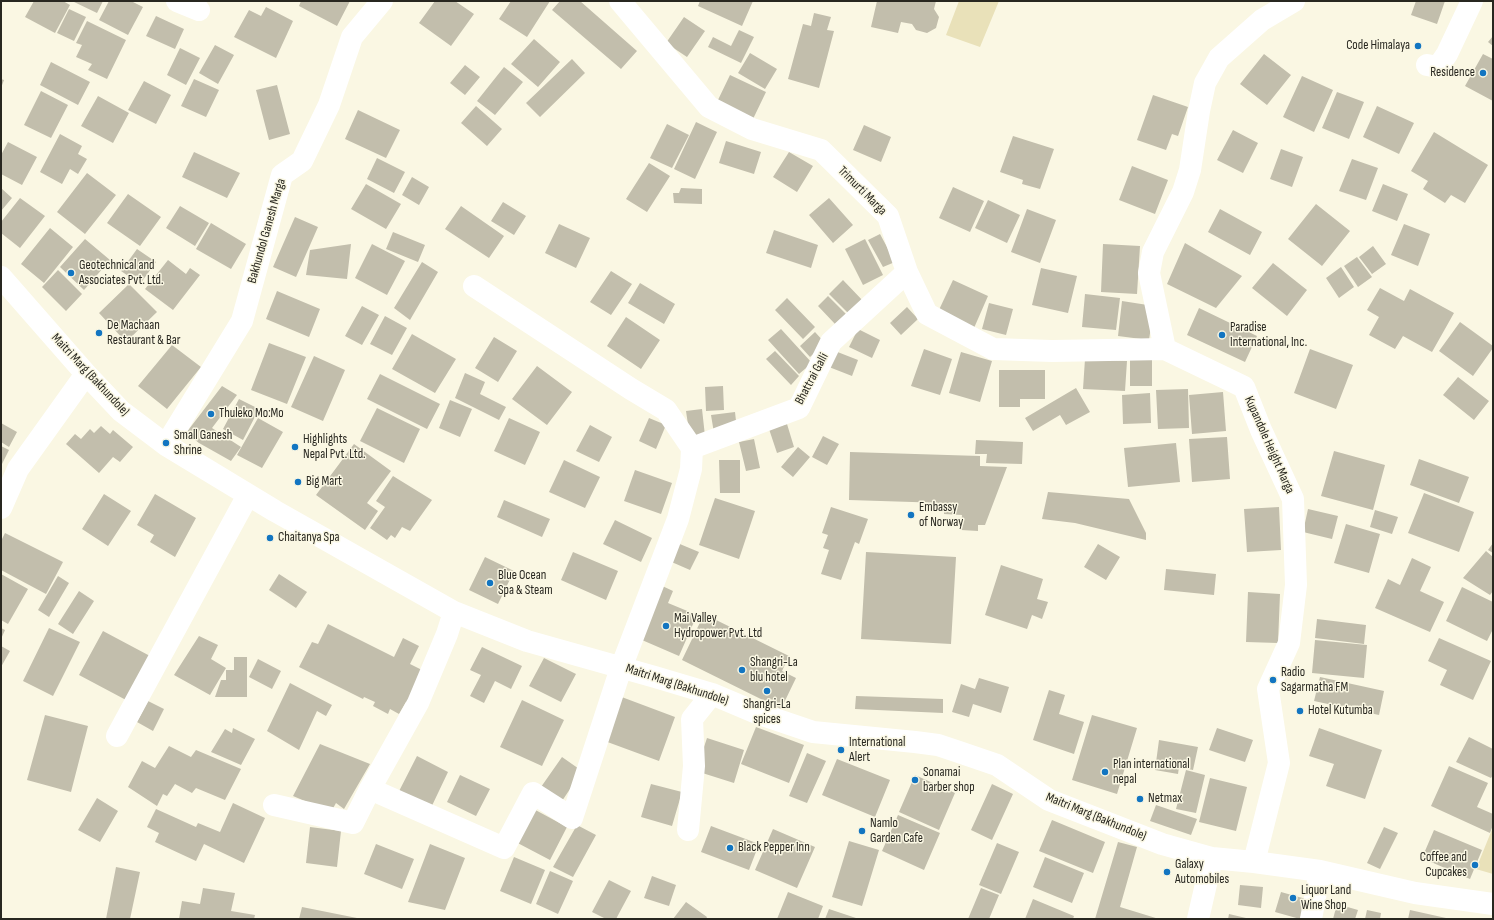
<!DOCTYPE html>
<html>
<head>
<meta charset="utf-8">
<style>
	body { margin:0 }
	#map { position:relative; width:1494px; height:920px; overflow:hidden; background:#faf7e3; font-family:"Sofia Sans Condensed",sans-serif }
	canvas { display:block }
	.frame { position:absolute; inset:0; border:2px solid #282720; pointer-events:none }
</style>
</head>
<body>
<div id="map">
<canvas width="1494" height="920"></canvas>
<div class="frame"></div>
</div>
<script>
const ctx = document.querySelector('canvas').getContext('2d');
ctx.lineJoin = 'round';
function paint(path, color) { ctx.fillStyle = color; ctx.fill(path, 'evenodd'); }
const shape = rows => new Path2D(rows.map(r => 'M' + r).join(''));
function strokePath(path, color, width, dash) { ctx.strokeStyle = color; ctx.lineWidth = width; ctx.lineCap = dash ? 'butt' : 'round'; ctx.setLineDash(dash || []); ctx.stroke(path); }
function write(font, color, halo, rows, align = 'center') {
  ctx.font = font + ' "Sofia Sans Condensed",sans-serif'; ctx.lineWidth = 3; ctx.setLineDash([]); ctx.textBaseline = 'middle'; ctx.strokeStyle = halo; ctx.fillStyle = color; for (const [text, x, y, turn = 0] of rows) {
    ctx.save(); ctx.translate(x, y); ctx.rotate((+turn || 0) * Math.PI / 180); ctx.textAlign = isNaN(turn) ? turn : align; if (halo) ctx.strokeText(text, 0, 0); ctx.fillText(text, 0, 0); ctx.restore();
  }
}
const green = shape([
	[959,1,999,1,980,47,946,35],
	[1493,827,1493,874,1476,869]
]);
const building = shape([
	[34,1,63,1,70,5,55,33,25,17],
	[72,1,103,1,97,13],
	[109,1,131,1,143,7,128,35,99,20],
	[301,1,350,1,337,26,299,6],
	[435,1,455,1,474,14,451,46,419,23],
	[511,1,550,1,527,37,499,19],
	[560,1,580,1,637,51,621,69,552,10],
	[700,1,753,1,742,26,698,6],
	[877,1,936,1,934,9,939,17,936,28,927,33,916,30,912,24,901,22,898,33,871,27],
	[1416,1,1445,1,1437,24,1411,15],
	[266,7,293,21,276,58,234,37,249,10,261,16],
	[69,9,86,17,74,41,57,33],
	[814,13,831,17,827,30,834,31,819,88,788,79,803,24,811,26],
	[156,16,184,29,175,49,146,36],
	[684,17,705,31,687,57,666,43],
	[87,21,126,40,107,79,88,70,92,64,76,57,82,45,76,43],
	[739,30,754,37,741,63,708,47,713,37,731,46],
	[1493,36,1493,46,1488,42],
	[534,39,560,62,538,87,511,64],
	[215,45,234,55,218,84,199,73],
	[180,48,200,58,186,85,167,75],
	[750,53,777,69,765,89,738,73],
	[1264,54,1291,75,1267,105,1240,84],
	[1483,54,1493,59,1493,101,1465,86],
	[572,59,585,73,540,117,526,103],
	[51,62,90,82,78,105,40,85],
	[465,65,480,77,465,95,450,83],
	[504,67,523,82,495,115,477,101],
	[730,75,766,92,753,119,717,102],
	[1302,76,1333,90,1314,132,1283,117],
	[1,79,4,80,1,88],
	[194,79,219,90,206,117,181,106],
	[144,81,171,95,156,124,128,110],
	[277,85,290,134,269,140,256,90],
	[41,91,68,105,51,138,24,125],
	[1337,92,1364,102,1349,139,1322,128],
	[1153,95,1188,107,1178,136,1172,134,1166,150,1137,140],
	[98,96,129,113,113,143,81,126],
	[476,106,502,129,487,146,461,123],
	[1377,106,1414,123,1399,154,1363,137],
	[358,110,400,130,386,158,345,139],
	[696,122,717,132,695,179,674,169],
	[667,124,689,135,672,168,650,158],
	[864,125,891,137,881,162,853,150],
	[1233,130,1258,143,1243,173,1217,160],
	[1434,132,1488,165,1465,203,1451,195,1445,203,1423,189,1428,181,1411,171],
	[60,134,82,146,78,154,87,159,78,174,70,169,62,184,40,172],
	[1013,136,1054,149,1040,189,1022,184,1023,180,1000,172],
	[726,141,761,152,754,174,719,163],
	[8,142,37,157,22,185,1,174,1,155],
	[1281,149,1303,157,1292,187,1270,179],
	[194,152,240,173,227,198,182,177],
	[789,152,813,166,797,192,773,177],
	[377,158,405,172,394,193,367,179],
	[1352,159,1378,168,1366,200,1339,191],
	[649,163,670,176,647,212,626,199],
	[1132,166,1168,180,1155,214,1119,200],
	[87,173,116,195,85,234,57,212],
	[412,177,429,187,419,205,402,195],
	[366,184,401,204,386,229,351,209],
	[1383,184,1408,194,1397,221,1372,211],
	[953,187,984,201,970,232,939,218],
	[1,188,12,198,1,211],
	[681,188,702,189,702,204,674,203,673,193,679,193],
	[128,194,161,217,140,246,107,223],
	[20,198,45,216,20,248,1,233,1,222],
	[829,198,853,225,833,243,809,215],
	[988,200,1020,215,1007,243,975,228],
	[503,202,526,216,514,235,491,221],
	[1316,204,1350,231,1322,266,1288,239],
	[180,206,209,223,195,246,166,228],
	[461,206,504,236,489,258,445,229],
	[1027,209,1056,220,1040,263,1011,252],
	[1220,209,1262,232,1250,255,1208,232],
	[295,217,318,227,296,277,273,267],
	[211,223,246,244,231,269,196,249],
	[559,224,590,238,576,268,545,253],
	[1404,224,1430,234,1418,266,1391,255],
	[50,228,73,247,44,283,21,264],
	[774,230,818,245,811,268,766,253],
	[393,232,425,245,418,262,386,249],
	[880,234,895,262,883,267,868,240],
	[85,239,110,260,84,290,60,267],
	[865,239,883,275,863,285,845,249],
	[1185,243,1242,276,1216,308,1167,284],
	[351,244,347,279,306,275,310,250],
	[372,244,405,261,387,295,355,278],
	[1103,244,1140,246,1137,294,1101,292],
	[1373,246,1386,264,1372,274,1359,257],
	[137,249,156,262,140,284,121,271],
	[1357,257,1372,277,1358,287,1344,266],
	[168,260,186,274,190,268,200,275,173,310,145,289],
	[422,262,438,272,410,320,394,308],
	[1273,263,1307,290,1287,316,1252,288],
	[1341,267,1354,287,1339,298,1326,278],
	[1041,268,1077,276,1068,313,1032,305],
	[58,270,82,294,66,311,42,287],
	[611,271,632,284,611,315,590,302],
	[843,280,865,303,851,316,829,294],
	[953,280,988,296,974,328,938,312],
	[640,283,675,304,664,324,628,303],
	[129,284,157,312,126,342,99,313],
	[1380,288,1404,301,1410,289,1454,313,1432,352,1403,336,1395,349,1369,335,1379,317,1367,310],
	[277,291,320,309,309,337,266,319],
	[1085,294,1120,298,1116,330,1082,327],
	[828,296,846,314,835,324,818,306],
	[787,298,815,327,803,339,775,310],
	[1122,301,1154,306,1149,340,1118,336],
	[989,303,1013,309,1006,335,982,329],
	[362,306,379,315,362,345,345,336],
	[907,307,918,319,901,335,890,323],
	[1199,308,1257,336,1245,362,1187,335],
	[385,316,407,328,392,355,370,344],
	[626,317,660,340,641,369,607,346],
	[1460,322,1493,346,1493,348,1473,376,1439,351],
	[781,329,812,363,799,374,768,340],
	[858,329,880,340,872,358,849,347],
	[815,332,825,343,810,357,800,346],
	[412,334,456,359,435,393,392,369],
	[494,337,517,351,498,382,475,368],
	[269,343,306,357,287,404,251,390],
	[172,345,201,367,167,409,138,386],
	[924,349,952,359,940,395,911,386],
	[1310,349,1353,365,1336,409,1294,393],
	[775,351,799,376,791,385,766,359],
	[835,351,858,360,852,376,829,367],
	[961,352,992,361,980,402,949,393],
	[314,356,345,370,323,421,291,407],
	[1085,359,1127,361,1125,391,1083,389],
	[1130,359,1152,359,1152,386,1130,386],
	[537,366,572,392,547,425,512,399],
	[999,370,1045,370,1045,399,1020,399,1020,407,999,407],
	[465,373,485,382,480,394,506,407,499,420,455,398],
	[380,374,440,404,427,429,367,399],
	[1458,377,1489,401,1474,420,1443,395],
	[222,386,237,395,212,428,241,447,231,461,199,443,186,433],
	[723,386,724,410,706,411,705,387],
	[1076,388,1090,412,1066,425,1060,415,1033,431,1025,418],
	[1188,389,1189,428,1158,429,1156,390],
	[1223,392,1226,431,1192,434,1189,395],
	[1150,393,1151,423,1123,424,1122,395],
	[239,399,259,409,243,440,223,429],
	[450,400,472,409,460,437,439,428],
	[377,408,420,429,404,463,360,441],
	[702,409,705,436,690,438,686,411],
	[735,412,737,430,714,433,711,415],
	[258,418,283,432,262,468,237,455],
	[509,418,540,432,525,465,494,451],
	[649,418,666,425,656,449,639,441],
	[1,423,17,432,9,447,1,442],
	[787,424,794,447,777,453,769,429],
	[590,425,612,437,599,462,576,451],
	[101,426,110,434,113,430,133,447,120,462,113,457,99,473,66,444,75,434,81,439,90,429,94,433],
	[823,436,839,444,827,465,812,457],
	[1227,437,1230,479,1192,482,1189,439],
	[754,439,760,468,746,471,739,442],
	[976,440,1023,442,1022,464,986,463,987,454,975,454],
	[1176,443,1180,482,1128,487,1124,448],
	[354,444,391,471,367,503,378,511,365,530,316,495],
	[1,446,9,450,1,466],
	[798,447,810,457,793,477,781,467],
	[1334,451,1385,465,1373,510,1321,496],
	[850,452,980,456,980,466,1007,467,985,525,978,525,978,531,961,530,962,515,944,514,944,503,849,500],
	[1419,459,1469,477,1459,503,1410,485],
	[564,460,600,477,585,508,549,492],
	[719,460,740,460,740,493,720,493],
	[635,470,672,483,661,514,624,501],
	[393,476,432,500,410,531,402,527,395,538,391,535,387,540,370,528,385,507,376,501],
	[1048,492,1129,499,1146,533,1146,540,1075,523,1042,519],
	[1424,493,1474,512,1459,552,1408,533],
	[104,494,131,511,108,546,82,529],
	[155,494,196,518,175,557,150,542,154,535,137,525],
	[715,498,755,511,739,559,699,545],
	[504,500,550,519,542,537,497,517],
	[831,507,868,519,859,544,855,542,841,580,821,574,829,550,823,548,828,535,822,533],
	[1279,507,1281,550,1247,552,1244,509],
	[1308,509,1338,516,1332,539,1303,532],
	[1375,510,1398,517,1392,534,1370,527],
	[615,520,652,538,641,562,603,544],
	[1346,524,1380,534,1369,573,1334,563],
	[5,533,63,562,46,594,1,570,1,541],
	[675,542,699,552,690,570,667,560],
	[1493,543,1493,553,1488,550],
	[1098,544,1120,557,1106,580,1084,567],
	[1486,551,1493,557,1493,591,1490,595,1463,578],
	[573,552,618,571,606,600,561,580],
	[866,552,956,557,951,644,861,639],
	[485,557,514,571,498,604,469,590],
	[1412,558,1431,567,1420,591,1444,602,1430,632,1375,608,1388,579,1400,585],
	[1001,565,1043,579,1037,599,1048,602,1042,619,1032,615,1027,629,985,615],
	[1166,569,1216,574,1214,595,1164,590],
	[1,574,28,589,8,624,1,620],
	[279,574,307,592,296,608,269,590],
	[58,576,69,583,49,617,38,610],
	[658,584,673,591,668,603,697,615,679,656,635,637],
	[1462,587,1493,602,1493,629,1487,641,1446,621],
	[79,591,94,601,73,634,58,624],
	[1248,592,1280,594,1278,643,1246,642],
	[704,614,789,656,782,671,796,678,781,709,682,660],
	[1317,619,1366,625,1364,644,1315,638],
	[328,624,394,657,403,638,419,646,410,664,426,672,409,704,406,702,399,714,390,709,388,714,373,706,375,702,364,697,363,699,299,667,312,642,318,644],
	[1,628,5,630,1,639],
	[49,628,80,642,53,696,23,681],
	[103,631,150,656,126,700,79,675],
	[199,636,218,645,211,659,226,668,210,695,174,675],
	[1439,638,1491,661,1473,700,1440,685,1447,670,1428,661],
	[1315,640,1367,645,1364,678,1312,673],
	[1,646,10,651,1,667],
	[482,647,522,666,511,689,495,681,484,703,470,696,481,675,470,670],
	[234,657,247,657,247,697,215,697,221,680,226,680,226,670,234,670],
	[544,658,576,674,561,702,529,686],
	[258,659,281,671,272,689,249,677],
	[1320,677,1384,691,1379,715,1314,701],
	[979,678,1009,687,1001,713,973,704,969,717,952,712,961,684,975,689],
	[290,683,332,705,326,716,317,711,299,750,267,731],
	[1049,690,1065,695,1059,714,1084,722,1074,754,1033,740],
	[619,696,675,717,659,761,602,740],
	[856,696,943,699,943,713,855,709],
	[522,700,564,720,542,766,500,747],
	[148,701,164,709,153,731,137,722],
	[45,715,88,726,71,792,27,780],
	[1092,715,1137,728,1117,794,1072,780],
	[756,727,804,745,789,783,741,764],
	[233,728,255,739,241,765,211,752,225,729,232,733],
	[1217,728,1253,740,1245,762,1209,750],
	[1319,728,1382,750,1365,799,1326,786,1334,764,1309,756],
	[1469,737,1493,749,1493,775,1491,778,1456,762],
	[707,738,744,750,734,783,696,771],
	[1159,740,1198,747,1193,770,1179,767,1178,774,1155,770],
	[320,744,370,764,344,809,336,803,331,812,293,796],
	[169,746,191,757,196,750,241,769,225,800,196,788,192,793,175,784,167,796,163,794,157,806,128,787,142,761,155,768],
	[807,753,826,761,807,803,789,796],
	[417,756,448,772,429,812,395,799],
	[562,757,582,771,562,801,541,787],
	[837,759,890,780,875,817,822,795],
	[1449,766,1488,783,1477,807,1493,814,1493,825,1490,833,1431,806],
	[1186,770,1205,775,1196,813,1176,809],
	[460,775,490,789,476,816,447,802],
	[915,775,955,793,939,830,899,812],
	[1210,778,1247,787,1236,831,1199,822],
	[651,784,682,792,672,826,641,817],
	[992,784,1013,794,992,840,971,830],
	[97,798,118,811,100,842,78,830],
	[233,803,265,818,244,863,204,844,196,861,155,842,159,833,147,827,156,809,196,827,198,823,220,832],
	[1156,805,1197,819,1191,835,1150,821],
	[528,806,567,827,550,860,510,839],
	[898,815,940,833,924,870,882,851],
	[1052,820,1105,842,1093,873,1039,851],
	[577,825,596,835,573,877,553,867],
	[711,826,759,844,749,870,701,852],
	[310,827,341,831,337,867,306,863],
	[1384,827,1398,833,1380,869,1367,863],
	[773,829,815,847,797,888,755,870],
	[1434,830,1482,850,1470,879,1422,858],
	[849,841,879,850,862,906,832,897],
	[1118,842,1137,847,1120,907,1159,919,1095,919],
	[997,843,1019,852,1001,894,979,885],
	[376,844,414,859,402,889,364,874],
	[430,844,465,858,445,910,408,902],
	[514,857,545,870,531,904,500,891],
	[1045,857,1084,873,1072,903,1033,887],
	[116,867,140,872,130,919,106,919],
	[550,871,573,881,558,914,536,904],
	[652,876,676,885,669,906,644,898],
	[609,880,631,891,616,919,606,919,592,912],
	[1240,885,1263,887,1261,908,1238,905],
	[203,888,235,893,231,911,255,915,254,919,179,919,182,901,200,904],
	[981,888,999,895,989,919,968,919],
	[788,892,823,906,818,919,777,919],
	[1281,892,1306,899,1300,919,1275,912],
	[1033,899,1074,916,1073,919,1025,919],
	[686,902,707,917,706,919,673,919],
	[1337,904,1358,910,1355,919,1333,919],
	[302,907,357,918,357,919,299,919],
	[829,909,856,918,856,919,825,919],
	[1367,910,1381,913,1380,919,1365,919],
	[1410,910,1446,918,1446,919,1408,919],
	[1229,914,1246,918,1246,919,1228,919]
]);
const street = shape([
	[177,1,199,10],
	[620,1,709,107,752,129,821,150,888,216,907,272,927,314,993,349,1052,351,1165,349],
	[1427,65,1438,67,1447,54,1472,1],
	[1,277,86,374,121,411,166,445,275,511,454,612,527,641,655,677,712,694,757,713,813,732,915,742,938,745,959,752,997,765,1049,800,1162,844,1212,858,1254,862,1320,871,1415,893,1493,904],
	[166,445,242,321,282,175,302,161,329,105,352,37,382,1],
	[692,448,799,408,831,342,907,272],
	[1,508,18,469,86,374],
	[117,736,248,495],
	[370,789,418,703,447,634,454,612],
	[274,805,353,823,370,789,504,848,533,793,572,818,621,668,678,519,691,469,692,448,666,410,631,389,474,286],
	[688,830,694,766,692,719,712,694],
	[1254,862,1279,763,1268,689,1289,643,1296,585,1293,499,1261,430,1244,387,1165,349,1149,273,1153,252,1183,192,1190,170,1199,111,1205,83,1219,58,1262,20,1294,1],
	[1198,919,1212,858],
	[1311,919,1320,871]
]);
const markers = [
	[1418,46,4,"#1275c1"],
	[1483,73,4,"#1275c1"],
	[71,273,4,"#1275c1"],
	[99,333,4,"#1275c1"],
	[1222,335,4,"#1275c1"],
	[211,414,4,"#1275c1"],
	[166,443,4,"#1275c1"],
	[295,447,4,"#1275c1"],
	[298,482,4,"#1275c1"],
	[911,515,4,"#1275c1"],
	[270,538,4,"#1275c1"],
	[490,583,4,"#1275c1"],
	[666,626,4,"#1275c1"],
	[742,670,4,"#1275c1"],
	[1273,680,4,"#1275c1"],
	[767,691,4,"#1275c1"],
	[1300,711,4,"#1275c1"],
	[841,750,4,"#1275c1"],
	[1105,772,4,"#1275c1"],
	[915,780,4,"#1275c1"],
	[1140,799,4,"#1275c1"],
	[862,831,4,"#1275c1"],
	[730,848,4,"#1275c1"],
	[1475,865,4,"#1275c1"],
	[1167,872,4,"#1275c1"],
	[1293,898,4,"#1275c1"]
];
const poiNames = [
	["Code Himalaya",1410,46,"right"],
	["Residence",1475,73,"right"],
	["Geotechnical and",79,266],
	["Associates Pvt. Ltd.",79,281],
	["De Machaan",107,326],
	["Restaurant & Bar",107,341],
	["Paradise",1230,328],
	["International, Inc.",1230,343],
	["Thuleko Mo:Mo",219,414],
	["Small Ganesh",174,436],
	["Shrine",174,451],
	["Highlights",303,440],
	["Nepal Pvt. Ltd.",303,455],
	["Big Mart",306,482],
	["Embassy",919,508],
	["of Norway",919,523],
	["Chaitanya Spa",278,538],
	["Blue Ocean",498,576],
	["Spa & Steam",498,591],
	["Mai Valley",674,619],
	["Hydropower Pvt. Ltd",674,634],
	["Shangri-La",750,663],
	["blu hotel",750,678],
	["Radio",1281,673],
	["Sagarmatha FM",1281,688],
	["Shangri-La",767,705,"center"],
	["spices",767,720,"center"],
	["Hotel Kutumba",1308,711],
	["International",849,743],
	["Alert",849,758],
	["Plan international",1113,765],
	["nepal",1113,780],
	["Sonamai",923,773],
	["barber shop",923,788],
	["Netmax",1148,799],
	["Namlo",870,824],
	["Garden Cafe",870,839],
	["Black Pepper Inn",738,848],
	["Coffee and",1467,858,"right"],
	["Cupcakes",1467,873,"right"],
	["Galaxy",1175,865],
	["Automobiles",1175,880],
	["Liquor Land",1301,891],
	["Wine Shop",1301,906]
];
const streetNames = [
	["Trimurti Marga",862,191,45],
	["Bakhundol Ganesh Marga",267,231,-74],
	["Maitri Marg (Bakhundole)",90,375,47],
	["Bhattrai Galli",812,379,-62],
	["Kupandole Height Marga",1269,445,66],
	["Maitri Marg (Bakhundole)",677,685,18],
	["Maitri Marg (Bakhundole)",1096,817,22]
];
paint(green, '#e9e1b9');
paint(building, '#c2beac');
strokePath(street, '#fff', 22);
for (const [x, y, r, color] of markers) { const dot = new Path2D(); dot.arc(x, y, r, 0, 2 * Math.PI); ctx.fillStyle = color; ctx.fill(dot); strokePath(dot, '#faf7e3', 1.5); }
write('13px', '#282720', '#faf7e3', poiNames, 'left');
write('13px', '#282720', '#faf7e3', streetNames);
</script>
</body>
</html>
